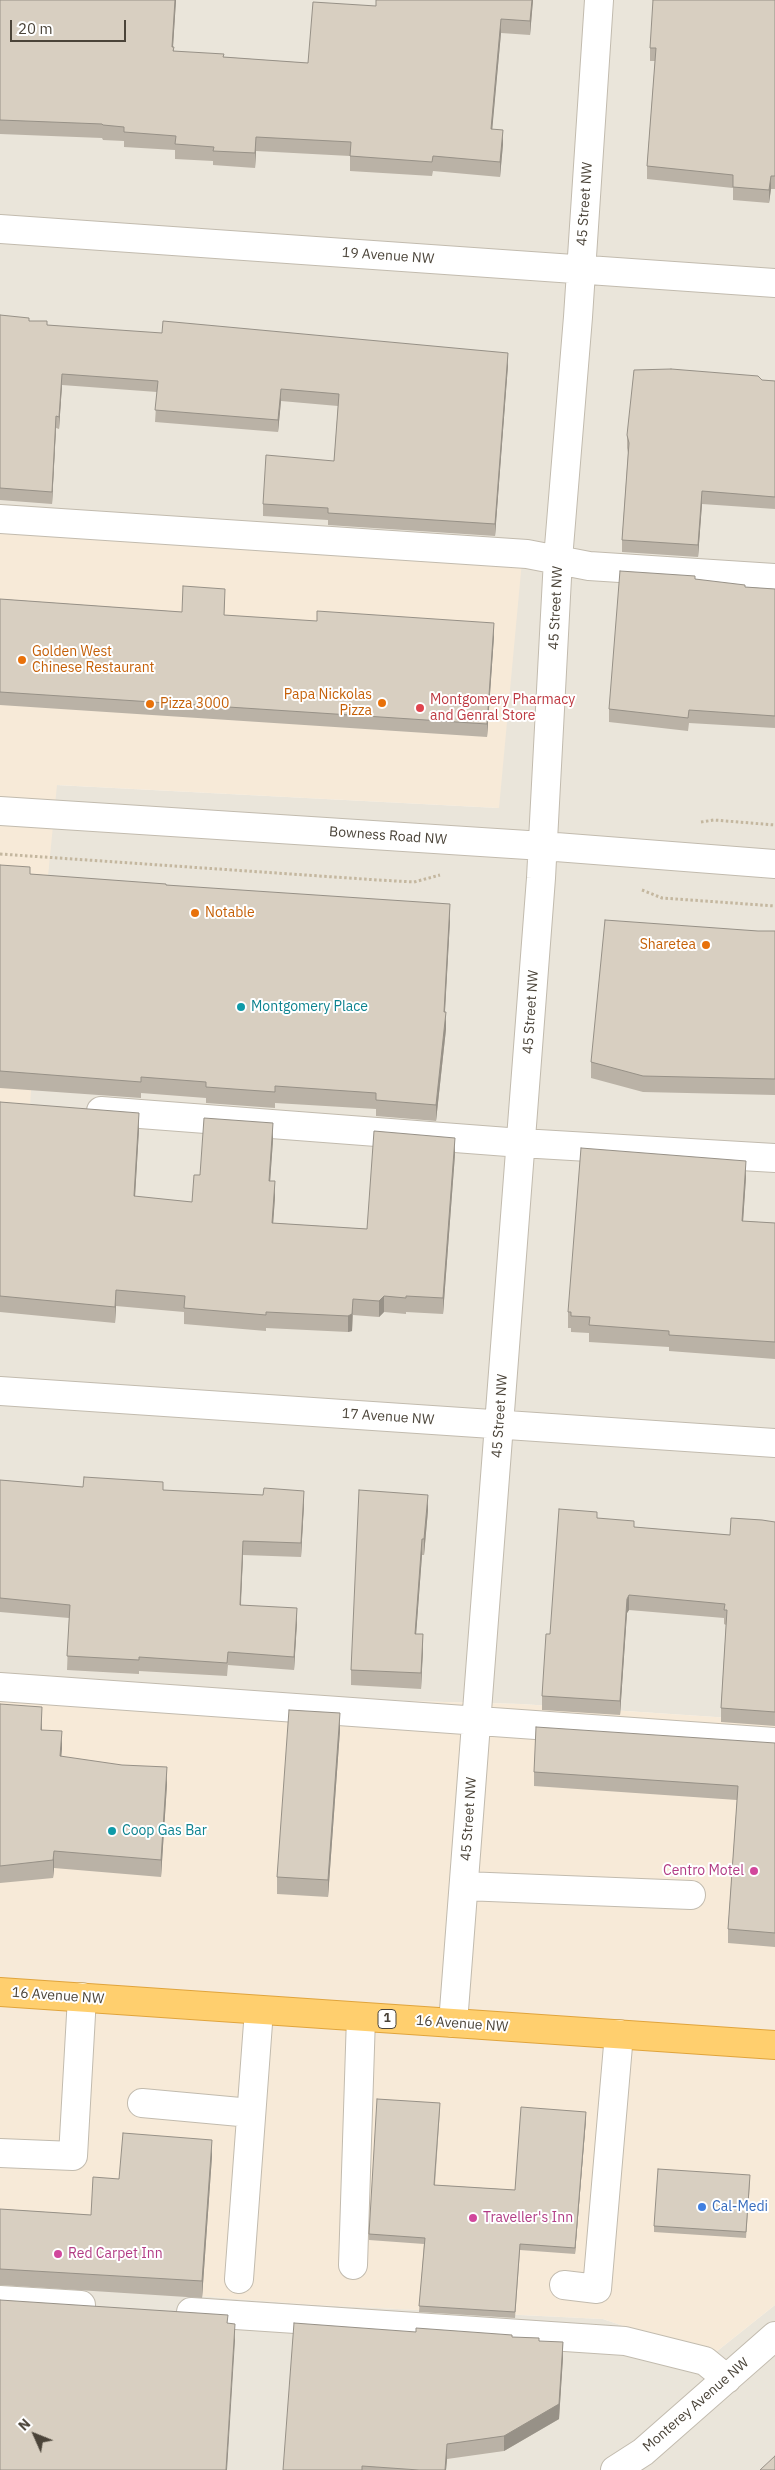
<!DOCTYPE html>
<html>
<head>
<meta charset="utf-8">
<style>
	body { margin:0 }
	#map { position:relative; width:775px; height:2470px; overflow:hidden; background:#f6f3ec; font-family:"IBM Plex Sans",sans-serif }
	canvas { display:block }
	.north { position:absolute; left:10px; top:2410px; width:50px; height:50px; -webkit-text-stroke:4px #fff; paint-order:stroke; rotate:314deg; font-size:14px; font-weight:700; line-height:20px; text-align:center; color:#4b4439 }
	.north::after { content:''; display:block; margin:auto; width:18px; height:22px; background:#4b4439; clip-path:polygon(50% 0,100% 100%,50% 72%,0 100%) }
	.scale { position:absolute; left:10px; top:20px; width:116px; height:22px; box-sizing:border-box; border:2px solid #4b4439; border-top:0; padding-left:6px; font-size:15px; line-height:18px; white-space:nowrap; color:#4b4439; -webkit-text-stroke:4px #fff; paint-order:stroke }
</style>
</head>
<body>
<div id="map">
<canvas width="775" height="2470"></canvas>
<div class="north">N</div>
<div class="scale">20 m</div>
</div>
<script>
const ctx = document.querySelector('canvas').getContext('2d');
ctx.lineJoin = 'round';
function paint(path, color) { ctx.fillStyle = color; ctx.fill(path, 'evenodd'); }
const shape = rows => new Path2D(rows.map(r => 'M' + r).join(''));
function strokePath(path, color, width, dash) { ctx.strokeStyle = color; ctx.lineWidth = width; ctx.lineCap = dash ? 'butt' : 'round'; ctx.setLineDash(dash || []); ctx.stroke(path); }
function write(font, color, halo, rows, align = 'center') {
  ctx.font = font + ' "IBM Plex Sans",sans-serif'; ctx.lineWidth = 4; ctx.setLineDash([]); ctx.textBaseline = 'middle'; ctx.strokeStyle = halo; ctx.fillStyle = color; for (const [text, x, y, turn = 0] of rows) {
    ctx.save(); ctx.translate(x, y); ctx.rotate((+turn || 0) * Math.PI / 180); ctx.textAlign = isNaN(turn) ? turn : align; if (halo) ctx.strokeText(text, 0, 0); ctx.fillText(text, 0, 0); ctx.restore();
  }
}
const residential = shape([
	[0,0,775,0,775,1721,521,1704,63,1692,0,1688,0,1103,41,947,56,785,499,808,0,531],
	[0,2281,315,2305,603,2319,711,2356,775,2305,775,2470,0,2470]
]);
const commercial = shape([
	[0,531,522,561,499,808,57,785,41,947,30,1106,0,1103],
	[0,1688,63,1692,521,1704,775,1721,775,2305,711,2356,603,2319,315,2305,0,2281]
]);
const path = shape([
	[701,822,714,820,775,825],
	[0,854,378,880,414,882,440,875],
	[642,890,662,898,775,906]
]);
const minor = shape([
	[0,229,775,283],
	[0,519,527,554,589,566,775,578],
	[0,811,543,846,775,864],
	[101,1111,521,1143,775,1158],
	[0,1391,775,1443],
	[0,1687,775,1742],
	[464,1886,691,1895],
	[453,2023,541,878,558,559,578,317,599,0],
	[142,2103,251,2113],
	[0,2153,73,2156,82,1997],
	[353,2265,361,2017],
	[239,2279,259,2010],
	[564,2285,597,2289,619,2034],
	[0,2300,81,2305],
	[191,2312,625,2341,705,2361,727,2379],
	[615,2470,643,2452,775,2336]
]);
const highway = shape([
	[0,1992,775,2045]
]);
const wall = shape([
	[0,0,176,0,173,47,174,51,224,57,308,63,376,6,376,0,533,0,530,35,501,33,492,129,503,144,500,177,433,171,432,176,350,171,350,156,256,151,255,168,213,165,213,161,175,159,175,150,124,147,124,141,103,140,102,138,0,134],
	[775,0,775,189,771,189,769,203,733,200,733,188,647,179,647,166,655,61,650,61,650,48],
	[0,315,29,321,47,325,508,365,495,536,328,525,328,520,263,516,263,504,334,461,338,406,281,401,278,432,155,422,157,392,62,385,59,429,56,428,52,504,0,500],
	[762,380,775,381,775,509,702,504,698,557,622,552,622,540,628,453,627,448,627,435],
	[695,579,745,587,775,589,775,728,689,723,688,731,609,722,609,709],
	[0,599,182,612,225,602,224,615,494,636,487,737,0,705],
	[0,865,30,874,166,885,450,920,445,1012,446,1029,436,1121,376,1116,376,1109,275,1103,275,1108,206,1103,206,1098,141,1093,141,1098,0,1088],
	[758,931,775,931,775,1095,643,1092,591,1078,591,1062],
	[0,1102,139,1129,135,1197,192,1202,200,1175,273,1140,270,1181,275,1197,273,1223,367,1229,455,1154,443,1314,406,1312,406,1314,384,1312,379,1317,353,1315,352,1331,348,1332,266,1328,266,1331,184,1324,184,1312,116,1306,115,1323,0,1312],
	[746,1177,743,1221,775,1223,775,1359,669,1351,669,1347,589,1342,589,1333,571,1332,571,1328,568,1328,568,1312],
	[0,1480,83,1487,163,1490,304,1504,301,1557,243,1555,241,1605,297,1622,294,1670,228,1665,227,1676,139,1671,139,1674,67,1670,69,1618,0,1612],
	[428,1510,424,1555,422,1555,416,1634,423,1649,421,1689,351,1685,351,1670],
	[597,1518,634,1527,730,1535,775,1522,775,1726,721,1722,721,1708,726,1625,724,1624,724,1618,629,1610,627,1613,620,1715,542,1710,542,1696,550,1634],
	[0,1704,42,1724,42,1730,62,1748,61,1756,167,1784,161,1877,54,1868,53,1878,0,1883],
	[340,1730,328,1897,277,1894,277,1877],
	[775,1743,775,1947,728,1943,728,1929,737,1800,534,1786,534,1772],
	[440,2109,435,2185,515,2190,586,2119,575,2254,520,2250,515,2318,419,2312,424,2244,369,2240,369,2234],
	[212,2156,202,2298,0,2285,0,2209,91,2215,119,2179],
	[750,2182,746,2238,654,2232,654,2226],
	[416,2332,512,2337,539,2341,563,2357,559,2419,504,2451,447,2459,446,2470,283,2470]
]);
const shadedWall = shape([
	[175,0,176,0,172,62,172,47],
	[532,0,533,0,530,35,530,21],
	[501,19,501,33,491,143,491,129],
	[503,130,503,144,500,177,500,162],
	[256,137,256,151,255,168,255,153],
	[771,176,771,189,769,203,769,190],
	[508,353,508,365,495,536,495,524],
	[62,374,62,385,59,429,59,417],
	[281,389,281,401,278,432,278,420],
	[56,416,56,428,52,504,52,492],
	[702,491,702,504,698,557,698,545],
	[494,623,494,636,487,737,487,724],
	[450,904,450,920,444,1028,444,1012],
	[446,1012,446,1029,436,1121,436,1105],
	[139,1113,139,1129,134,1213,134,1196],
	[273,1123,273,1140,269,1197,269,1181],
	[455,1138,455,1154,443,1314,443,1298],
	[746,1161,746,1177,742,1237,742,1221],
	[275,1181,275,1197,272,1239,272,1223],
	[116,1290,116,1306,115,1323,115,1307],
	[384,1296,384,1312,379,1317,379,1301],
	[353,1299,352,1331,348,1332,348,1316],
	[304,1491,304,1504,301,1557,301,1543],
	[428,1495,428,1510,424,1555,424,1539],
	[422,1539,422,1555,415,1649,415,1634],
	[243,1541,243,1555,240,1619,240,1605],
	[629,1595,629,1610,627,1613,620,1715,620,1701,627,1599],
	[297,1608,297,1622,294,1670,294,1657],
	[423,1634,423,1649,421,1689,421,1673],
	[42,1707,42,1724,41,1747,41,1730],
	[340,1713,340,1730,328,1897,328,1880],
	[62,1731,62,1748,60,1773,60,1756],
	[167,1767,167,1784,161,1877,161,1860],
	[54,1851,54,1868,53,1878,53,1860],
	[586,2112,586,2119,575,2254,575,2248],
	[212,2140,212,2156,202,2298,202,2281],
	[235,2324,235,2340,227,2470,226,2470],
	[563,2342,563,2357,559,2419,504,2451,504,2436],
	[447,2444,447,2459,446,2470,445,2470]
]);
const building = shape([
	[0,0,175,0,172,47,174,47,173,51,224,54,223,57,308,63,313,2,376,6,376,0,532,0,530,21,501,19,491,129,503,130,500,162,433,156,432,162,350,156,351,142,256,137,255,153,213,151,214,147,175,144,176,136,124,132,124,127,103,125,102,124,0,120,0,0],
	[653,0,775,0,775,176,771,176,769,190,733,187,733,175,647,166,656,48,650,48,653,0],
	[0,315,29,318,29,321,47,321,47,325,162,333,163,321,508,353,495,524,328,513,328,508,263,504,266,455,334,461,339,394,281,389,278,420,155,410,158,381,62,374,59,417,56,416,52,492,0,488,0,315],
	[671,369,758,376,762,380,775,381,775,497,702,491,698,545,622,540,629,443,627,435,634,370,671,369],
	[620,571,695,576,695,579,745,585,745,587,775,589,775,716,689,710,688,718,609,709,620,571],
	[183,586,225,589,224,615,317,621,317,611,494,623,487,724,0,692,0,599,182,612,183,586],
	[0,865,30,867,30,874,166,884,166,885,450,904,444,1012,446,1012,436,1105,376,1100,376,1093,275,1086,275,1092,206,1087,206,1082,141,1077,141,1082,0,1071,0,865],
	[605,920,758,931,775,931,775,1079,643,1076,591,1062,605,920],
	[0,1102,139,1113,134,1196,192,1202,194,1175,200,1175,204,1118,273,1123,269,1181,275,1181,272,1223,367,1229,374,1131,455,1138,443,1298,406,1296,406,1298,384,1296,379,1301,353,1299,352,1314,348,1316,266,1312,266,1315,184,1308,185,1296,116,1290,115,1307,0,1296,0,1102],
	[581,1148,746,1161,742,1221,775,1223,775,1342,669,1335,669,1331,589,1325,590,1317,571,1316,571,1312,568,1312,581,1148],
	[84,1477,163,1482,163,1490,263,1495,264,1488,304,1491,301,1543,243,1541,240,1605,297,1608,294,1657,228,1652,227,1663,139,1657,139,1660,67,1656,70,1605,0,1598,0,1480,83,1487,84,1477],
	[359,1490,428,1495,424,1539,422,1539,415,1634,423,1634,421,1673,351,1670,359,1490],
	[559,1509,597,1512,597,1518,634,1521,634,1527,730,1535,731,1518,762,1520,775,1522,775,1712,721,1708,727,1610,724,1610,725,1604,629,1595,627,1599,620,1701,542,1696,546,1634,550,1634,559,1509],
	[0,1704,42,1707,41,1730,62,1731,60,1756,122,1765,167,1767,161,1860,54,1851,53,1860,0,1866,0,1704],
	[289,1710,340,1713,328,1880,277,1877,289,1710],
	[536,1727,775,1743,775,1933,728,1929,738,1786,534,1772,536,1727],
	[377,2099,440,2103,434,2185,515,2190,521,2107,586,2112,575,2248,520,2244,515,2312,419,2306,425,2238,369,2234,377,2099],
	[123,2133,212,2140,202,2281,0,2269,0,2209,91,2215,93,2177,119,2179,123,2133],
	[658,2169,750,2175,746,2232,654,2226,658,2169],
	[0,2300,228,2315,227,2323,235,2324,226,2470,0,2470,0,2300],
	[294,2323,416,2332,416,2328,512,2335,512,2337,539,2338,539,2341,563,2342,559,2404,504,2436,447,2444,445,2470,419,2470,362,2466,362,2470,283,2470,294,2323],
	[775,2456,775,2470,760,2470,775,2456]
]);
const markers = [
	[22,660,5,"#e8710a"],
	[382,703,5,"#e8710a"],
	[150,704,5,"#e8710a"],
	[420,708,5,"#e0444e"],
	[195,913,5,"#e8710a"],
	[706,945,5,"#e8710a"],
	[241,1007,5,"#0f9aa8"],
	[112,1831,5,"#0f9aa8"],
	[754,1871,5,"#d1479c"],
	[702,2207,5,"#3f7fe0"],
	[473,2218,5,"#d1479c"],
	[58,2254,5,"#d1479c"]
];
const shields = [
	[387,2019,18]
];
const shieldNames = [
	["1",387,2019]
];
const streetNames = [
	["45 Street NW",585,204,-86],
	["19 Avenue NW",388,256,4],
	["45 Street NW",556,608,-87],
	["Bowness Road NW",388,836,4],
	["45 Street NW",531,1012,-86],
	["45 Street NW",500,1416,-86],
	["17 Avenue NW",388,1417,4],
	["45 Street NW",469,1819,-86],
	["16 Avenue NW",58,1996,4],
	["16 Avenue NW",462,2024,4],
	["Monterey Avenue NW",696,2405,-41]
];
const foodNames = [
	["Golden West",32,652],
	["Chinese Restaurant",32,668],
	["Papa Nickolas",372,695,"right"],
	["Pizza",372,711,"right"],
	["Pizza 3000",160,704],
	["Notable",205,913],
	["Sharetea",696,945,"right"]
];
const healthNames = [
	["Montgomery Pharmacy",430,700],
	["and Genral Store",430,716]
];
const cultureNames = [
	["Montgomery Place",251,1007],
	["Coop Gas Bar",122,1831]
];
const hotelNames = [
	["Centro Motel",744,1871,"right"],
	["Traveller's Inn",483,2218],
	["Red Carpet Inn",68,2254]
];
const shopNames = [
	["Cal-Medi",712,2207]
];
paint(residential, '#eae5da');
paint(commercial, '#f7ead8');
strokePath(minor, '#c2bbae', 30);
strokePath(highway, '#e0a43c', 30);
strokePath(path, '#c4b79f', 3, [2.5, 2.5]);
strokePath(minor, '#fff', 28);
strokePath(highway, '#ffcf6e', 28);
paint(wall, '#bab2a6');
paint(shadedWall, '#979187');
paint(building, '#d8cfc1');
strokePath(building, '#979187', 1);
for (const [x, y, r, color] of markers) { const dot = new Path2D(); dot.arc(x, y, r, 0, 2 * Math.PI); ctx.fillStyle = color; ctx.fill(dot); strokePath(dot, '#fff', 2); }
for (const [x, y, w] of shields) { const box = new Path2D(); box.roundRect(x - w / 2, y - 9.5, w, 19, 4); ctx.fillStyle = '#fff'; ctx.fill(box); strokePath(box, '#4b4439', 1); }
write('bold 12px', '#4b4439', null, shieldNames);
write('14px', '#4b4439', '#fff', streetNames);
write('14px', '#c56008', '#fff', foodNames, 'left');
write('14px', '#be3a42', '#fff', healthNames, 'left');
write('14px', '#0d838f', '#fff', cultureNames, 'left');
write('14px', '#b23c85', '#fff', hotelNames, 'left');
write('14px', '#366cbe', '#fff', shopNames, 'left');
</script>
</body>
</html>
